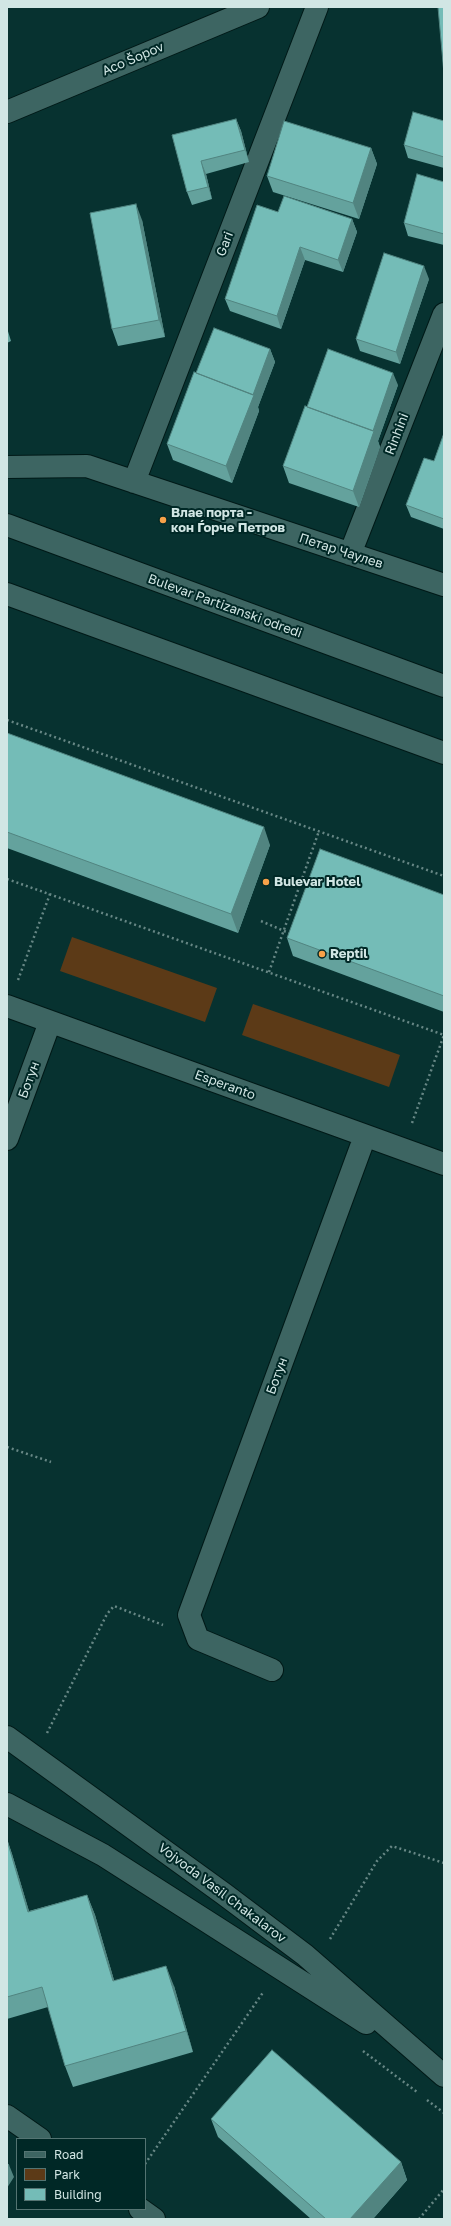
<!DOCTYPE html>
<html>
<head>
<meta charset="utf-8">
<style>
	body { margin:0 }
	#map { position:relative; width:451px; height:2226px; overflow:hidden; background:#073230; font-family:"Golos Text",sans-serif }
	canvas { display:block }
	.frame { position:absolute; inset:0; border:8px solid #d1e6e4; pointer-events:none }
	.legend { position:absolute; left:16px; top:2138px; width:130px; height:72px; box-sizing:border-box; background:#002826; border:1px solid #547472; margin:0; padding:5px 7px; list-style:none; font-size:12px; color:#d1e6e4 }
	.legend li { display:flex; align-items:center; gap:8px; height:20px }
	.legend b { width:20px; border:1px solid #547472 }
</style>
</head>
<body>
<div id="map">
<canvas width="451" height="2226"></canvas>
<div class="frame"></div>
<ul class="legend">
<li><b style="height:5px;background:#3d6562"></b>Road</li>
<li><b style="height:11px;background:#5c3a17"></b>Park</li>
<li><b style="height:11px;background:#74bcb7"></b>Building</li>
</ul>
</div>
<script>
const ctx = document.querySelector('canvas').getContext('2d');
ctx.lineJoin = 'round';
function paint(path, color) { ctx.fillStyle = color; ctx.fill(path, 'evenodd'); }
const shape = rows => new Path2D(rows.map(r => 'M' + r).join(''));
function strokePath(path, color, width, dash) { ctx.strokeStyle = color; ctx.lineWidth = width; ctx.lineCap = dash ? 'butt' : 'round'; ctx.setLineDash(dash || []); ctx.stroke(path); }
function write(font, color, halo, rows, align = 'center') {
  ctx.font = font + ' "Golos Text",sans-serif'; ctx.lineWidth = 4; ctx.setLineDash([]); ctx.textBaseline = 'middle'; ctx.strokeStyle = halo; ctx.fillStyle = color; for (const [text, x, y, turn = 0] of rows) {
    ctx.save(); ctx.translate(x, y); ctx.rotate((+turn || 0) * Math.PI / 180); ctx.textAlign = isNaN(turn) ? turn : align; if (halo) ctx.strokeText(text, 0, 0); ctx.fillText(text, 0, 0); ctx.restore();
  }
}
const green = shape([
	[72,937,217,988,205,1022,60,971],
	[253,1004,400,1055,389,1087,242,1035]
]);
const path = shape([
	[7,720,444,876],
	[7,879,444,1035],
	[261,921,291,934],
	[269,972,319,831],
	[18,980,50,894],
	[412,1123,444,1035],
	[7,1447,51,1462],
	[47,1733,107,1614,114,1606,163,1625],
	[330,1939,377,1861,392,1846,444,1863],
	[363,2051,417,2092],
	[427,2100,444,2113],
	[145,2164,264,1991],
	[419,2219,444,2189]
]);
const minor = shape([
	[7,112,258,7],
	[7,467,87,466,444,585],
	[134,482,317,7],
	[7,525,444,686],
	[350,554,444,314],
	[7,594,444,753],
	[7,1006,444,1164],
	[7,1139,50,1022],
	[272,1670,198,1639,189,1615,365,1136],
	[7,1737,224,1894,305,1955,444,2076],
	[7,1804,103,1855,366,2023],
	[7,2116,40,2139],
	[140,2209,154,2219]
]);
const wall = shape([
	[236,119,241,131,249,162,206,174,212,199,192,205,187,192,172,135],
	[444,121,444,168,408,158,404,145],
	[371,148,377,164,359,219,273,192,267,176],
	[444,182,444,245,408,236,404,223],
	[278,212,352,219,357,232,343,272,305,260,281,329,230,311,225,299],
	[142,220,165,337,118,346,112,329],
	[429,279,400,364,360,351,356,339],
	[7,328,11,341,7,343],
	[270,349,275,362,258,407,259,411,232,483,173,460,167,444,196,373],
	[398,385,378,441,380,447,359,507,289,483,283,466,307,407],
	[444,433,444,529,411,517,406,505,434,461],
	[7,733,270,845,238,933,7,848],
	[444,895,444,1012,293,956,287,938],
	[7,1839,12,1854,29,1911,87,1895,95,1915,114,1980,174,1986,193,2052,73,2087,65,2066,48,2007,7,2019],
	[211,2119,401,2162,407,2180,373,2219,311,2219,218,2137]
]);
const shadedWall = shape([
	[236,119,241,131,249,162,245,150],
	[371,148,377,164,359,219,353,203],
	[201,161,206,174,212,199,208,187],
	[136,204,142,220,165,337,159,320],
	[352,219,357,232,343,272,338,260],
	[300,247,305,260,281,329,277,316],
	[424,266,429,279,400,364,396,352],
	[270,349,275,362,258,407,259,411,232,483,226,466],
	[393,373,398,385,378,441,380,447,359,507,353,491,372,433],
	[264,827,270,845,238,933,231,914],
	[7,1839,12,1854,35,1932,28,1912],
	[87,1895,95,1915,120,2001,113,1981],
	[166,1966,174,1986,193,2052,186,2031],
	[401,2162,407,2180,373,2219,350,2219],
	[9,2165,14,2177,7,2188,7,2168]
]);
const building = shape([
	[438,7,444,7,444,74,438,7],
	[413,112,444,121,444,157,404,145,413,112],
	[236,119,245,150,201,161,208,187,187,192,172,135,236,119],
	[284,121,371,148,353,203,267,176,284,121],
	[417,174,444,182,444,234,404,223,417,174],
	[284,196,352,219,338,260,300,247,277,316,225,299,257,205,278,212,284,196],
	[136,204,159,320,112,329,90,213,136,204],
	[384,253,424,266,396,352,356,339,384,253],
	[214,328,270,349,253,395,196,373,214,328],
	[328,349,393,373,373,431,307,407,328,349],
	[194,372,254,395,226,466,167,444,194,372],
	[305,406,374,431,353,491,283,466,305,406],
	[444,433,444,519,406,505,424,458,434,461,444,433],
	[7,733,264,827,231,914,7,832,7,733],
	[320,849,444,895,444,996,287,938,320,849],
	[7,1840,28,1912,87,1895,113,1981,166,1966,186,2031,65,2066,42,1987,7,1997,7,1840],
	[272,2050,401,2162,350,2219,326,2219,211,2119,272,2050],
	[7,2163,9,2165,7,2168,7,2163]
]);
const markers = [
	[163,520,4,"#f7a149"],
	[266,882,4,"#f7a149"],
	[322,954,4,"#f7a149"]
];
const streetNames = [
	["Aco Šopov",133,59,-23],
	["Gari",225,244,-69],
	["Rinhini",397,434,-69],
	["Петар Чаулев",341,551,18],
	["Bulevar Partizanski odredi",225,606,20],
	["Ботун",29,1080,-70],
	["Esperanto",225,1085,20],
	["Ботун",277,1376,-70],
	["Vojvoda Vasil Chakalarov",222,1893,37]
];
const poiNames = [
	["Влае порта -",171,513],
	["кон Ѓорче Петров",171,528],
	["Bulevar Hotel",274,882],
	["Reptil",330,954]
];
paint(green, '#5c3a17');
strokePath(minor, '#001917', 24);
strokePath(path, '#678785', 2.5, [2, 3]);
strokePath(minor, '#3d6562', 22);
paint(wall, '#64a29d');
paint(shadedWall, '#518480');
paint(building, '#74bcb7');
strokePath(building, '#518480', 1);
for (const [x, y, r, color] of markers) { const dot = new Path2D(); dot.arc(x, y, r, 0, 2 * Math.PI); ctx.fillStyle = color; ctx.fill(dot); strokePath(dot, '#002826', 1.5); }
write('13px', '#d1e6e4', '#002826', streetNames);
write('bold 13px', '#d1e6e4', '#002826', poiNames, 'left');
</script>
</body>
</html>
